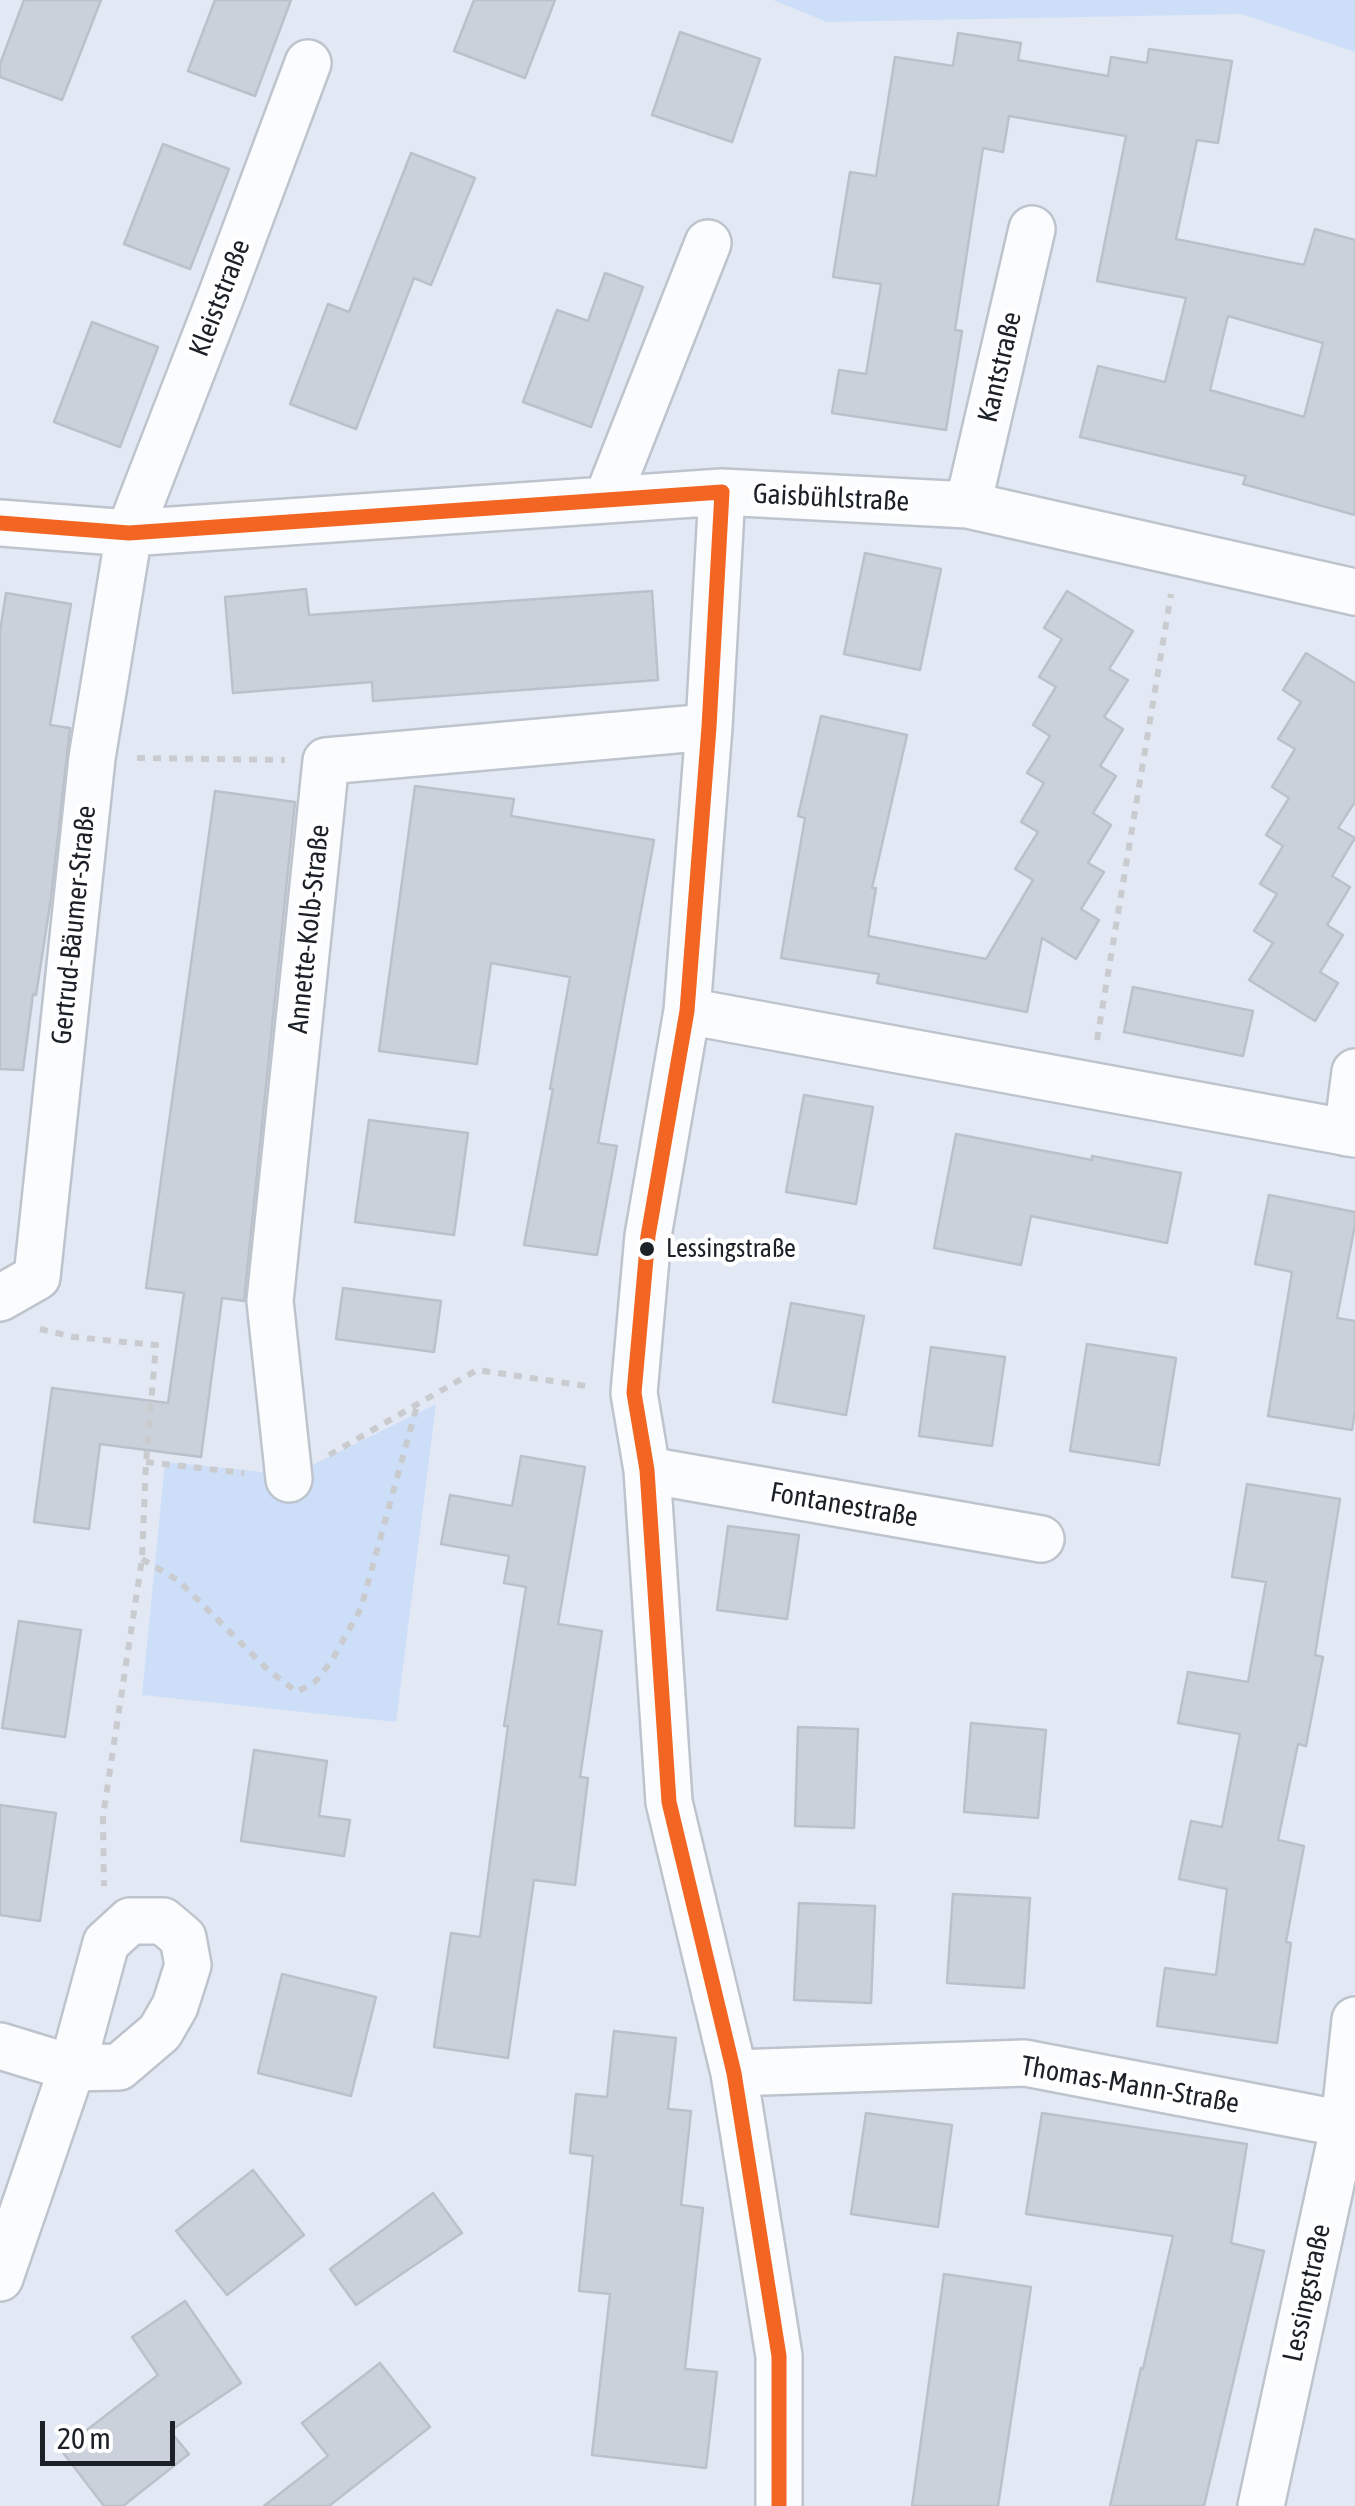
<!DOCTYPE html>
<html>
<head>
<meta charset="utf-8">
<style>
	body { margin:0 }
	#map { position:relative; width:1355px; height:2506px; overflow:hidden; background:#e2e9f4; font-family:"Asap Condensed",sans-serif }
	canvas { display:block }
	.scale { position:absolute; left:40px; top:2421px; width:135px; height:45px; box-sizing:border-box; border:5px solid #1c2128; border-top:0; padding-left:12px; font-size:30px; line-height:35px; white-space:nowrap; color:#1c2128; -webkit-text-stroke:8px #fff; paint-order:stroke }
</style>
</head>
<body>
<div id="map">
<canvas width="1355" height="2506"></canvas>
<div class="scale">20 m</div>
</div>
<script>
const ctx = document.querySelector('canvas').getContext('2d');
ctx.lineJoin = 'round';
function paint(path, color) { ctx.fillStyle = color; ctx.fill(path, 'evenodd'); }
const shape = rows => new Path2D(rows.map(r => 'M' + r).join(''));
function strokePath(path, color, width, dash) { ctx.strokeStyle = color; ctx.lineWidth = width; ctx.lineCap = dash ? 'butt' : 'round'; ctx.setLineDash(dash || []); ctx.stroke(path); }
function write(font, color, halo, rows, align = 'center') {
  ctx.font = font + ' "Asap Condensed",sans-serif'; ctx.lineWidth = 9; ctx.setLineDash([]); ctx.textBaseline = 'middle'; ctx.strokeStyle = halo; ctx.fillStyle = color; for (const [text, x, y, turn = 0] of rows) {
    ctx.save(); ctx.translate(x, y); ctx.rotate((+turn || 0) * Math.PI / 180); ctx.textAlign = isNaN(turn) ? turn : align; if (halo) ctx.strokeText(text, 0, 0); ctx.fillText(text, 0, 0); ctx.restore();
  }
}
const green = shape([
	[773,0,1355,0,1355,52,1241,14,827,22],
	[436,1404,396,1722,142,1695,165,1462,292,1475]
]);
const building = shape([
	[24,0,101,0,62,100,0,77,0,64,24,0],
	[215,0,291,0,255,96,188,71,215,0],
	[474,0,555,0,525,78,454,51,474,0],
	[680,32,760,59,732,142,652,115,680,32],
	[958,33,1021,43,1018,60,1108,76,1111,57,1147,63,1149,49,1232,61,1218,143,1197,140,1176,239,1304,265,1315,229,1355,240,1355,515,1243,484,1246,476,1080,437,1098,366,1165,382,1186,298,1097,281,1126,136,1009,116,1003,152,983,148,955,330,962,331,946,430,832,413,839,370,866,374,881,284,833,277,850,172,876,176,895,57,953,66,958,33],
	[1228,316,1323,343,1304,417,1210,390,1228,316],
	[163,144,229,169,190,269,124,244,163,144],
	[411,153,475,178,431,285,414,278,356,429,290,404,328,304,349,312,411,153],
	[605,273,643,287,591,427,523,402,557,310,588,321,605,273],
	[92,322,158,347,120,447,54,422,92,322],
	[865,553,941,569,920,670,844,654,865,553],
	[306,589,309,615,652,591,658,680,373,701,372,682,233,693,225,597,306,589],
	[1067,591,1133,631,1109,669,1128,680,1104,717,1123,729,1100,766,1116,776,1093,813,1111,825,1088,863,1104,872,1081,909,1099,920,1076,959,1042,938,1027,1012,877,983,879,974,781,958,805,818,798,816,821,716,907,735,872,888,876,888,868,936,986,959,1033,880,1015,869,1038,832,1021,822,1044,783,1027,773,1050,736,1033,725,1056,687,1039,677,1062,639,1044,628,1067,591],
	[6,593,71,604,50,725,70,728,51,898,36,995,33,994,23,1070,0,1069,0,631,6,593],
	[1306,653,1355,683,1355,802,1338,828,1355,838,1332,876,1350,887,1327,925,1343,935,1320,972,1338,983,1315,1021,1249,980,1273,943,1254,931,1277,894,1260,884,1283,846,1266,835,1289,798,1272,787,1295,749,1278,739,1301,702,1283,690,1306,653],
	[415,786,514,799,511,816,654,840,598,1143,617,1146,597,1255,524,1245,553,1089,550,1089,570,977,491,963,477,1064,379,1051,415,786],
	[215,791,295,802,244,1301,222,1298,201,1457,100,1444,89,1529,34,1522,52,1388,168,1403,184,1293,146,1288,215,791],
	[1133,987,1253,1011,1243,1056,1124,1032,1133,987],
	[804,1095,873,1107,856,1204,786,1192,804,1095],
	[369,1120,468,1133,454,1235,355,1222,369,1120],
	[956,1134,1092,1160,1092,1156,1181,1173,1167,1243,1031,1216,1021,1265,934,1248,956,1134],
	[1269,1195,1355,1212,1355,1225,1337,1318,1355,1321,1355,1411,1352,1430,1268,1416,1292,1272,1255,1264,1269,1195],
	[343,1288,441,1301,434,1352,336,1339,343,1288],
	[791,1303,864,1316,846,1415,773,1402,791,1303],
	[1087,1344,1176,1358,1159,1465,1070,1451,1087,1344],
	[931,1347,1005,1357,992,1446,919,1436,931,1347],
	[521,1456,585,1467,558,1624,602,1631,580,1777,588,1778,575,1885,534,1880,508,2058,434,2047,451,1933,480,1937,508,1726,504,1726,526,1587,504,1583,509,1556,441,1544,450,1495,512,1506,521,1456],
	[1247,1484,1340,1499,1315,1655,1323,1657,1306,1746,1298,1744,1278,1840,1304,1846,1286,1942,1291,1943,1277,2043,1157,2026,1165,1968,1216,1975,1227,1889,1179,1879,1191,1821,1222,1827,1240,1734,1178,1723,1188,1672,1248,1682,1266,1582,1232,1577,1247,1484],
	[728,1526,799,1535,787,1619,717,1610,728,1526],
	[19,1621,81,1630,65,1737,2,1728,19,1621],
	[971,1723,1046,1730,1038,1818,964,1812,971,1723],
	[798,1727,858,1729,854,1828,795,1826,798,1727],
	[254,1750,327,1761,319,1816,350,1820,344,1856,241,1841,254,1750],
	[0,1805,56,1813,40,1921,0,1915,0,1805],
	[953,1894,1030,1898,1024,1988,947,1983,953,1894],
	[799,1903,875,1906,871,2003,794,2000,799,1903],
	[282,1974,376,1997,351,2096,258,2073,282,1974],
	[614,2031,676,2038,668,2109,691,2111,681,2205,703,2208,685,2369,717,2372,706,2468,592,2455,610,2294,579,2291,593,2156,570,2153,576,2094,607,2097,614,2031],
	[866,2113,952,2125,938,2227,851,2214,866,2113],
	[1042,2113,1247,2144,1231,2243,1264,2251,1204,2506,1110,2506,1141,2368,1143,2369,1173,2236,1026,2214,1042,2113],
	[253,2170,304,2235,227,2295,176,2231,253,2170],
	[433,2193,462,2233,356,2305,330,2269,433,2193],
	[944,2274,1031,2287,998,2506,912,2506,944,2274],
	[185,2301,241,2383,170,2431,189,2454,123,2506,104,2506,61,2450,158,2375,132,2337,185,2301],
	[380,2363,430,2427,329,2506,264,2506,328,2456,302,2423,380,2363]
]);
const path = shape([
	[137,758,285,760],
	[1097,1040,1171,594],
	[40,1329,73,1337,156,1345,146,1462,142,1559,103,1816,104,1886],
	[329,1455,477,1370,593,1387],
	[146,1462,244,1473],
	[142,1559,179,1581,268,1670,297,1692,316,1681,331,1662,361,1608,418,1402]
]);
const minor = shape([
	[722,492,709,727,687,1011,648,1236,634,1393,647,1470,669,1802,734,2073,779,2356,779,2506],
	[607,499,708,243],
	[968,505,1032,229],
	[0,523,129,533,722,492,968,505,1355,592],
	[687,1011,1355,1134],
	[1347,1133,1355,1072],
	[0,1298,37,1277,92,758,129,533,221,296,308,63],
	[647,1470,1041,1539],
	[289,1479,270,1301,326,761,709,727],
	[0,2046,72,2068,106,1943,130,1921,163,1921,183,1938,188,1965,175,2006,160,2032,119,2067,72,2068,0,2278],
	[734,2073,1025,2063,1344,2124],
	[1261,2506,1344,2124,1355,2020]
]);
const bus1 = shape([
	[722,492,709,727,687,1011,648,1236,634,1393,647,1470,669,1802,734,2073,779,2356,779,2506],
	[0,523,129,533,722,492]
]);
const markers = [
	[647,1249,9,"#1c2128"]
];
const busNames = [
	["Lessingstraße",666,1249]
];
const streetNames = [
	["Kleiststraße",220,298,-69],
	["Kantstraße",1000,367,-77],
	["Gaisbühlstraße",831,498,3],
	["Gertrud-Bäumer-Straße",74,925,-84],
	["Annette-Kolb-Straße",309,929,-84],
	["Fontanestraße",844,1505,10],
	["Thomas-Mann-Straße",1130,2085,10],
	["Lessingstraße",1307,2293,-78]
];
paint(green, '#cddff8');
paint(building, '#cbd1da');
strokePath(building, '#bbc1ca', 2.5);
strokePath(minor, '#bec4cd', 50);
strokePath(path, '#c9cbcf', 6, [8, 8]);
strokePath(minor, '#fbfcfd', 45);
strokePath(bus1, '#f26522', 15);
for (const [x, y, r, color] of markers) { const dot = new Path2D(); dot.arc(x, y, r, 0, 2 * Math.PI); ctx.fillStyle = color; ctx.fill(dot); strokePath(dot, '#fff', 4); }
write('26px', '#1c2128', '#fff', busNames, 'left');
write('28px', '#1c2128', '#fff', streetNames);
</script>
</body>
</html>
